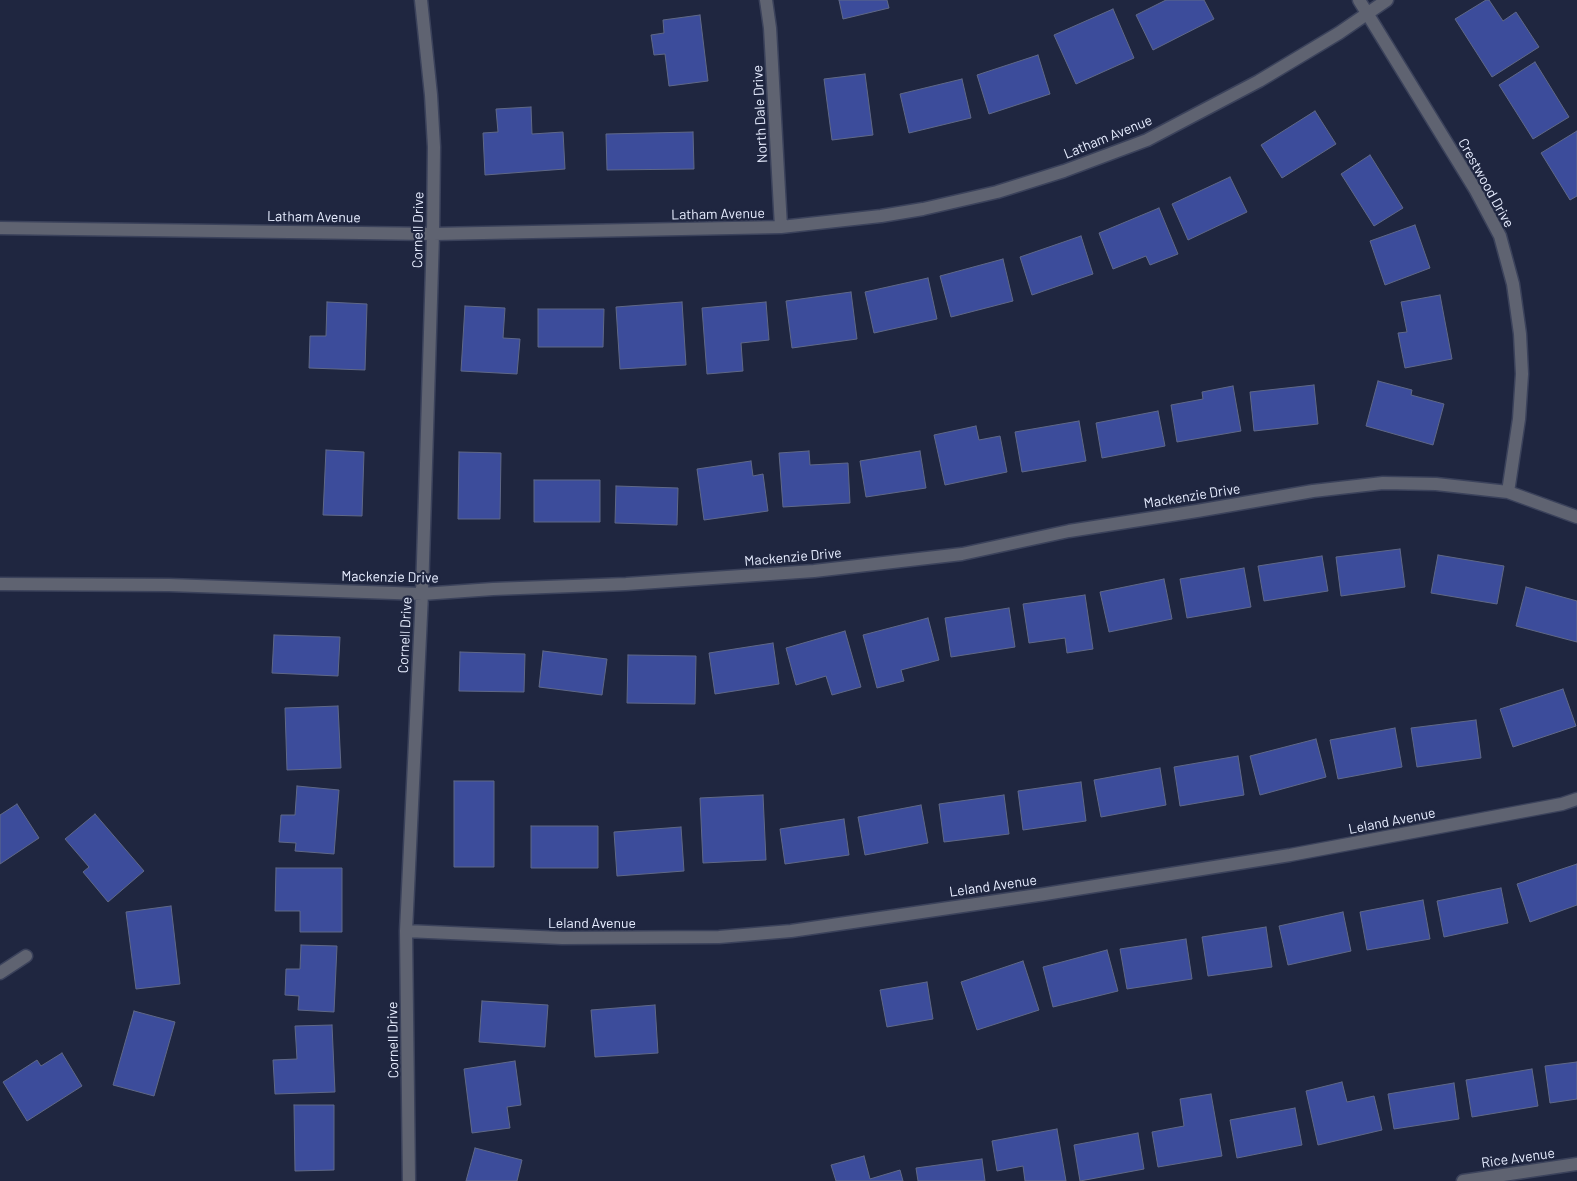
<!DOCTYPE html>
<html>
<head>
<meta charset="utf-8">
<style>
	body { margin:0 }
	canvas { display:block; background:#1f2640 }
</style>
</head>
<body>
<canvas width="1577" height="1181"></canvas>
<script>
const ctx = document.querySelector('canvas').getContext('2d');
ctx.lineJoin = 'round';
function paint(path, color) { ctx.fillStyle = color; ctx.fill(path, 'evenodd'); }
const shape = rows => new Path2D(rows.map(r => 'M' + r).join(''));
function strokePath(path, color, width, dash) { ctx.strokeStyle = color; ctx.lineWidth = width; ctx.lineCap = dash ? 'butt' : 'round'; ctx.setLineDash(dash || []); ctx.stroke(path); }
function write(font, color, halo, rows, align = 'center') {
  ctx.font = font + ' Barlow,sans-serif'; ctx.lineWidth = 4.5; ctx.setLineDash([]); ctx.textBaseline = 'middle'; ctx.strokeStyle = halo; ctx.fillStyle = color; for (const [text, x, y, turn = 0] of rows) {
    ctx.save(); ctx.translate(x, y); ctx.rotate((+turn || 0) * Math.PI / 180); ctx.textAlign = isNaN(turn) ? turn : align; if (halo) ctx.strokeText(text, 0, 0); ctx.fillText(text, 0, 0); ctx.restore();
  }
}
const building = shape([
	[839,0,887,0,889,8,843,19,839,0],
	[1166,0,1204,0,1214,19,1153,50,1136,15,1166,0],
	[1486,0,1489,0,1503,21,1516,12,1539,47,1492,77,1455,19,1486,0],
	[1113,9,1134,58,1076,84,1054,35,1113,9],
	[700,15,708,81,669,86,665,54,654,55,651,35,664,33,663,20,700,15],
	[1038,55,1050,94,989,114,977,75,1038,55],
	[1535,62,1569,117,1533,139,1499,85,1535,62],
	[865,74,873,135,832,140,824,79,865,74],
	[962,79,971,118,909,133,900,94,962,79],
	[531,107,532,134,563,132,565,169,485,175,483,133,498,132,496,109,531,107],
	[1315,111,1336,144,1282,178,1261,145,1315,111],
	[1577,131,1577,196,1570,200,1541,153,1577,131],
	[693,132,694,169,607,170,606,134,693,132],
	[1370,155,1403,208,1374,226,1341,174,1370,155],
	[1230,177,1247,212,1188,240,1172,204,1230,177],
	[1159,208,1178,254,1150,265,1146,256,1113,269,1099,233,1159,208],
	[1415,225,1430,268,1385,285,1370,241,1415,225],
	[1081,236,1093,274,1032,295,1020,257,1081,236],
	[1003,259,1013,301,951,317,940,276,1003,259],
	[928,278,937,319,874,333,865,292,928,278],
	[851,292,857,339,792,348,786,301,851,292],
	[1440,295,1452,359,1405,368,1398,333,1407,332,1401,302,1440,295],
	[327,302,367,304,365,370,309,368,310,336,326,336,327,302],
	[682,302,686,365,620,369,616,307,682,302],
	[766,302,769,340,741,343,743,371,707,374,702,308,766,302],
	[465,306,505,308,503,338,520,339,517,374,461,371,465,306],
	[538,309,604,309,603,347,538,347,538,309],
	[1378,381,1412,390,1411,395,1444,404,1433,445,1366,426,1378,381],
	[1314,385,1318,424,1254,431,1250,392,1314,385],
	[1233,386,1241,431,1177,442,1171,405,1203,399,1202,392,1233,386],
	[1158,411,1165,446,1102,458,1096,423,1158,411],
	[1079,421,1086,461,1022,472,1015,432,1079,421],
	[976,426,979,440,1000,436,1007,472,945,485,934,435,976,426],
	[326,450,364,452,362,516,323,515,326,450],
	[809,451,810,465,848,463,850,503,783,507,779,453,809,451],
	[920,451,926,488,866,497,860,461,920,451],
	[459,452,501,453,500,519,458,519,459,452],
	[751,461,753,476,763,474,768,511,704,520,697,469,751,461],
	[534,480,600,480,600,522,534,522,534,480],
	[616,486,678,488,677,525,615,523,616,486],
	[1400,549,1405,587,1341,596,1336,557,1400,549],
	[1438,555,1504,566,1497,604,1431,593,1438,555],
	[1322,556,1328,591,1264,601,1258,566,1322,556],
	[1244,568,1251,607,1187,618,1180,579,1244,568],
	[1164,579,1172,619,1109,632,1100,592,1164,579],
	[1526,587,1577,601,1577,642,1516,626,1526,587],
	[1085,595,1093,649,1067,653,1065,638,1029,643,1023,604,1085,595],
	[1009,608,1015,647,951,657,945,618,1009,608],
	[928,618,939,660,901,670,904,681,877,688,863,635,928,618],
	[845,631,861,687,832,695,826,676,796,685,786,648,845,631],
	[274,635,340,637,338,676,272,673,274,635],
	[773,643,779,684,715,694,709,653,773,643],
	[543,651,607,659,602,695,539,687,543,651],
	[460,652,525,654,524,692,459,691,460,652],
	[628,655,696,656,695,704,627,703,628,655],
	[1563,689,1576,726,1513,747,1500,709,1563,689],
	[338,706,341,768,287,770,285,708,338,706],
	[1476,720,1481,758,1417,767,1411,728,1476,720],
	[1395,728,1402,767,1338,779,1330,740,1395,728],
	[1316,739,1326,777,1260,795,1250,756,1316,739],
	[1238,756,1244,795,1180,806,1174,767,1238,756],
	[1160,768,1166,805,1101,817,1094,780,1160,768],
	[454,781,494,781,494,867,454,867,454,781],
	[1081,782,1086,821,1023,830,1018,791,1081,782],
	[297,786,339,790,334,854,295,851,296,843,279,842,281,815,295,815,297,786],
	[763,795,766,860,703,863,700,798,763,795],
	[1004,795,1009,834,944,842,939,804,1004,795],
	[17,804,39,838,0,864,0,815,17,804],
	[921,805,928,843,865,855,858,817,921,805],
	[95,814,144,871,108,902,83,872,89,867,65,839,95,814],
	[844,819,849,855,785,864,780,829,844,819],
	[531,826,598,826,598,868,531,868,531,826],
	[681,827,684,871,617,876,614,832,681,827],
	[1577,864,1577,905,1530,922,1517,884,1577,864],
	[276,868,342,868,342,932,300,932,300,911,275,911,276,868],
	[1501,888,1508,923,1444,937,1437,901,1501,888],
	[1423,900,1430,939,1367,950,1360,912,1423,900],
	[171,906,180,984,136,989,126,912,171,906],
	[1343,912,1351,951,1288,965,1279,926,1343,912],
	[1266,927,1272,967,1208,976,1202,937,1266,927],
	[1186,939,1192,979,1127,989,1120,949,1186,939],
	[301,945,337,946,334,1012,298,1010,299,996,285,995,286,969,300,969,301,945],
	[1107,950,1118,991,1053,1007,1043,967,1107,950],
	[1023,961,1039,1010,977,1030,961,982,1023,961],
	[927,982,933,1019,887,1027,880,990,927,982],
	[482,1001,548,1005,545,1047,479,1042,482,1001],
	[655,1005,658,1053,595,1057,591,1010,655,1005],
	[134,1011,175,1022,154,1096,113,1085,134,1011],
	[332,1025,335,1092,275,1094,273,1060,297,1059,295,1026,332,1025],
	[62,1053,82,1086,27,1121,3,1082,37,1060,41,1066,62,1053],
	[515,1061,521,1105,507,1107,510,1128,472,1133,464,1069,515,1061],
	[1577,1062,1577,1099,1550,1103,1545,1066,1577,1062],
	[1532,1069,1538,1106,1472,1117,1466,1080,1532,1069],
	[1342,1082,1347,1102,1374,1096,1382,1130,1318,1145,1306,1091,1342,1082],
	[1454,1083,1459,1119,1394,1129,1388,1094,1454,1083],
	[1211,1094,1222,1156,1158,1167,1152,1132,1184,1126,1180,1099,1211,1094],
	[294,1105,334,1105,334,1170,295,1171,294,1105],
	[1295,1108,1302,1145,1237,1158,1230,1120,1295,1108],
	[1057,1129,1066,1181,1025,1181,1023,1166,997,1171,992,1141,1057,1129],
	[1138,1133,1144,1169,1080,1181,1074,1145,1138,1133],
	[475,1148,522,1160,517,1181,466,1181,475,1148],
	[864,1156,870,1179,900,1170,903,1181,836,1181,831,1165,864,1156],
	[982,1159,985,1181,918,1181,916,1168,982,1159]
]);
const street = shape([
	[766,0,770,28,781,227],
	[1359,0,1475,189,1500,236,1513,284,1520,334,1522,374,1519,419,1508,492],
	[0,228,433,234,781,227,881,216,923,209,997,192,1064,171,1147,140,1259,81,1339,33,1387,0],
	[0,584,169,585,422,594,493,589,626,584,814,571,962,554,1069,531,1197,511,1313,491,1383,483,1436,484,1508,492,1577,517],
	[406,931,562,938,719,937,791,931,1045,894,1290,855,1562,804,1577,799],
	[0,973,26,956],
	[409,1181,406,931,422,594,433,234,434,147,431,95,421,0],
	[1463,1181,1577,1164]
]);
const streetNames = [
	["North Dale Drive",760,114,-93],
	["Latham Avenue",1108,137,-22],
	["Crestwood Drive",1486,183,61],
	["Latham Avenue",718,214,-1],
	["Latham Avenue",314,217,1],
	["Cornell Drive",418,230,-89],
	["Mackenzie Drive",1192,496,-9],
	["Mackenzie Drive",793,557,-5],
	["Mackenzie Drive",390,577,1],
	["Cornell Drive",405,635,-87],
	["Leland Avenue",1392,821,-11],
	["Leland Avenue",993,886,-8],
	["Leland Avenue",592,923],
	["Cornell Drive",393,1040,-91],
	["Rice Avenue",1518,1158,-8]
];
paint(building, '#3c4c9b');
strokePath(building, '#5f6887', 1);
strokePath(street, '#3b425b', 15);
strokePath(street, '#5f6371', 12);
write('14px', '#e7edff', '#1f2640', streetNames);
</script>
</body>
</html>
